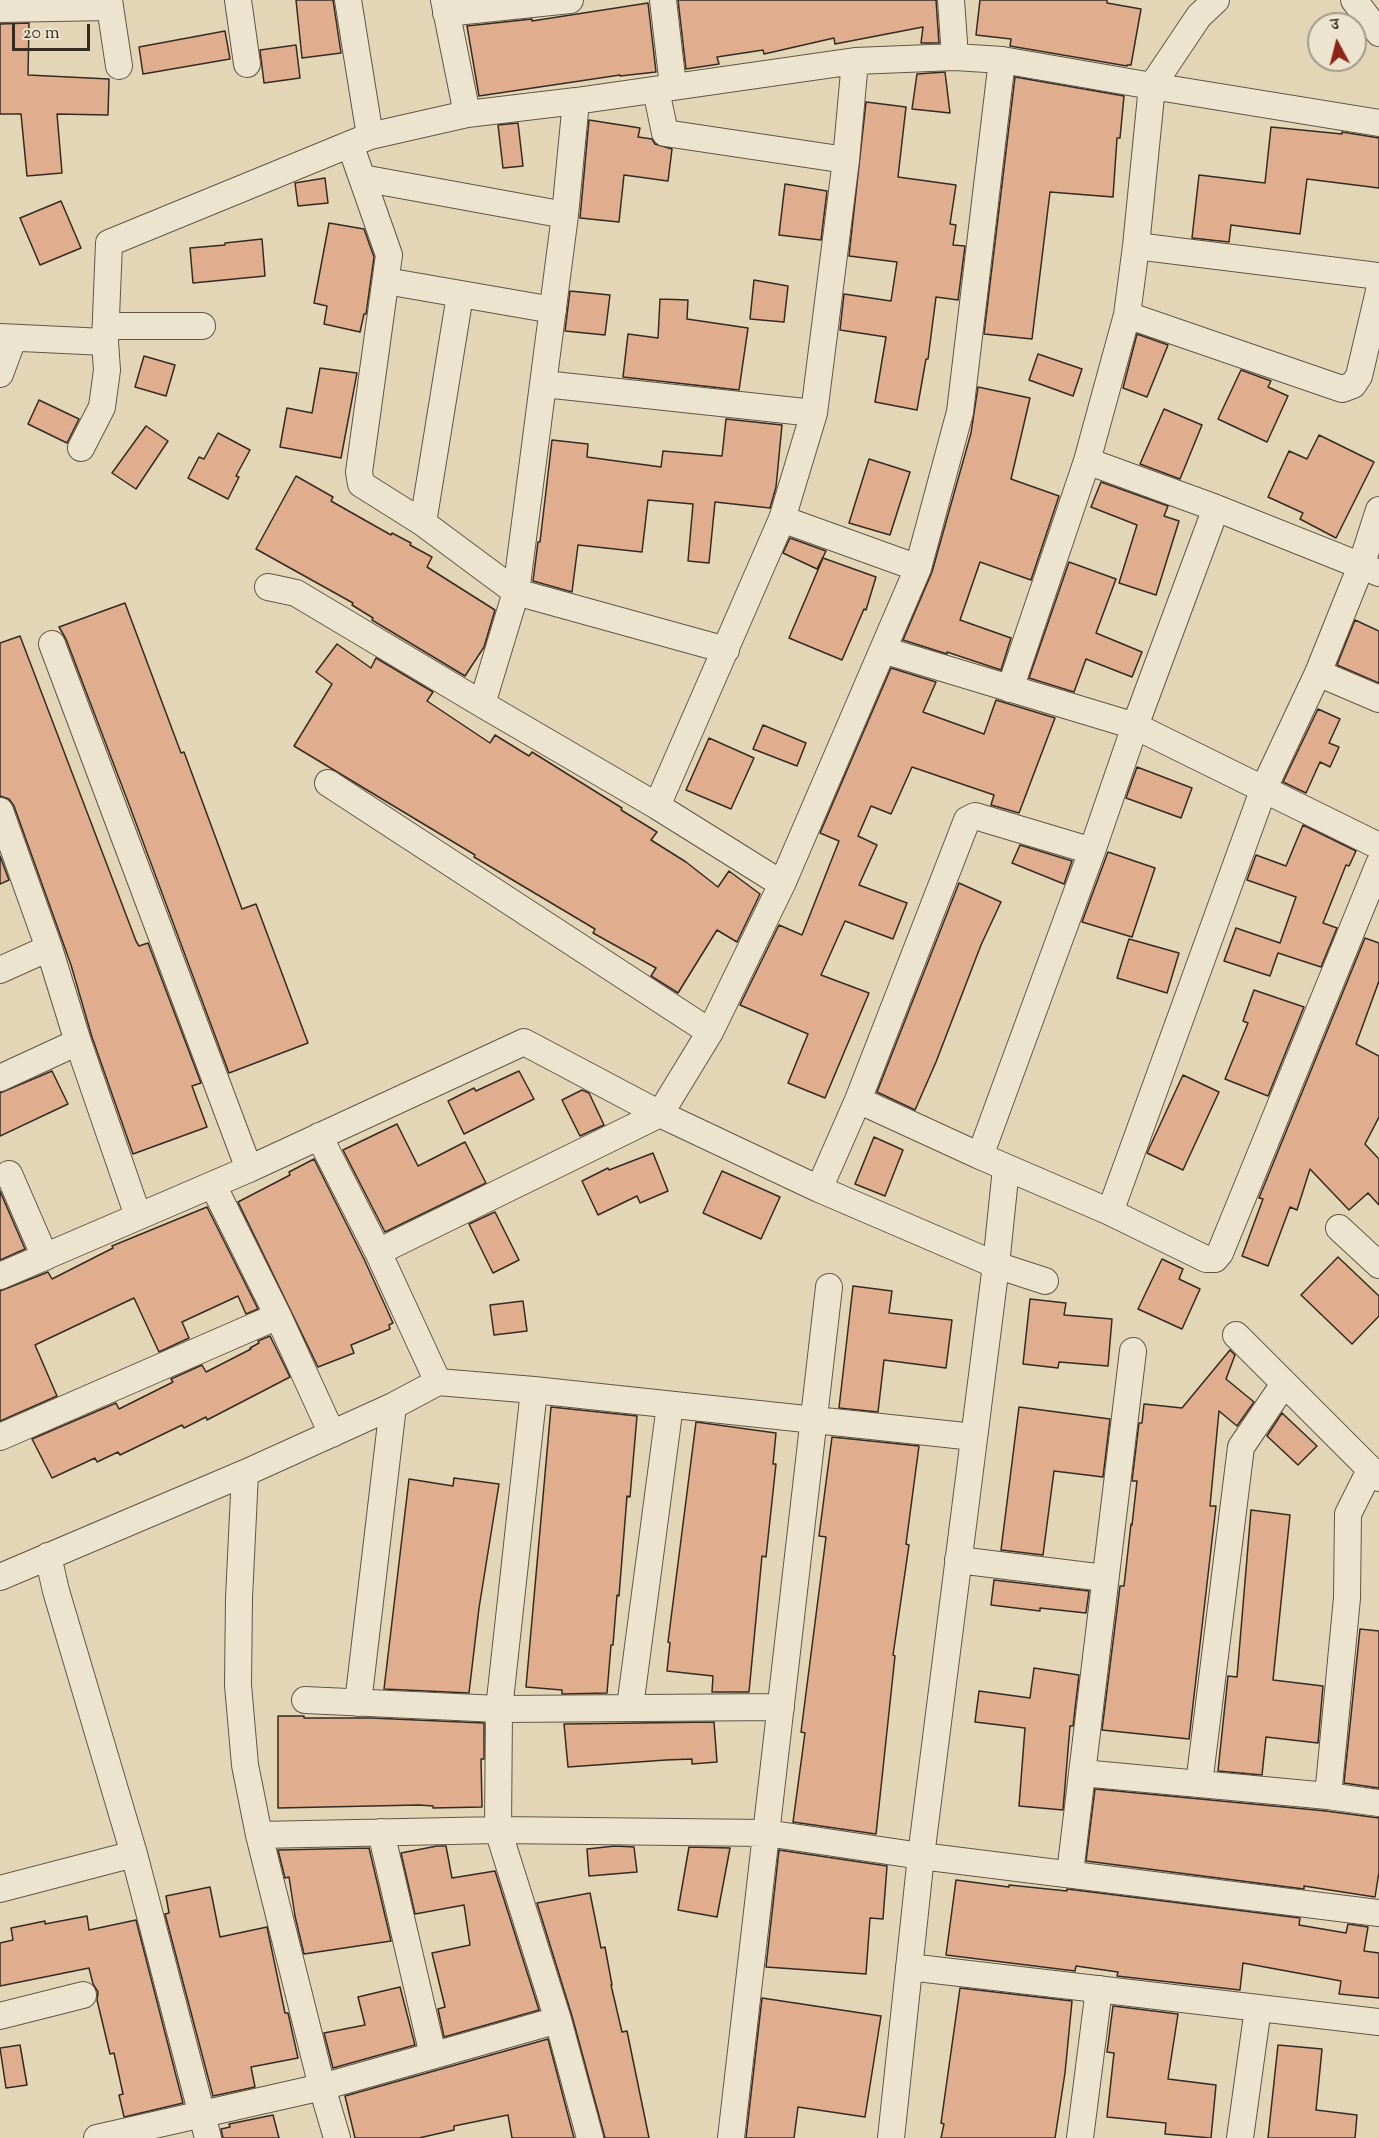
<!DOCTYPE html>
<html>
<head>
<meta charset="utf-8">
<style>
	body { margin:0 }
	#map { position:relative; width:1379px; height:2138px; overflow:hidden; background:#e3d6b6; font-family:"Sorts Mill Goudy","Noto Serif Devanagari",serif }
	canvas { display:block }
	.north { position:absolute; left:1307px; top:12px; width:60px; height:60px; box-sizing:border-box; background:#ede4d0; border:2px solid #a39a8a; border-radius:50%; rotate:353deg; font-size:16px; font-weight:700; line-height:24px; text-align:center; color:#342b21 }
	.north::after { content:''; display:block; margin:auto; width:21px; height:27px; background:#8f2418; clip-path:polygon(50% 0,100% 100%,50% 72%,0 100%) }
	.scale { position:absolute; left:12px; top:24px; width:78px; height:27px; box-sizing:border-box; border:3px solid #342b21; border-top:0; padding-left:8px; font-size:18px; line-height:21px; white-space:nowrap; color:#342b21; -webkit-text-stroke:4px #ede4d0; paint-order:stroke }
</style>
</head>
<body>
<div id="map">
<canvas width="1379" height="2138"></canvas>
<div class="north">उ</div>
<div class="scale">20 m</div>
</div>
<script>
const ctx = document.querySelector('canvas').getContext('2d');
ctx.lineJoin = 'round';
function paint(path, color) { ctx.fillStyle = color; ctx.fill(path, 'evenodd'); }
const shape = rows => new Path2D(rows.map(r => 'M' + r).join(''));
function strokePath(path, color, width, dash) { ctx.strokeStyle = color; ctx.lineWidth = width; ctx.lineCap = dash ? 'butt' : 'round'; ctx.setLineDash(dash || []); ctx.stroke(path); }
const building = shape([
	[296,0,333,0,341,53,302,58,296,0],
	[678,0,936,0,939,43,921,43,923,27,835,44,834,38,764,54,763,50,717,57,719,64,686,69,678,0],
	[980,0,1107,0,1107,3,1141,9,1131,65,1127,65,1127,66,1010,46,1011,39,976,35,980,0],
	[648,3,656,72,620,76,620,75,479,96,467,26,532,19,532,21,648,3],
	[29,23,28,75,109,79,108,115,57,114,62,173,27,176,21,114,0,114,0,24,29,23],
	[225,31,230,59,143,74,139,47,225,31],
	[296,45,300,78,264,83,260,50,296,45],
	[945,72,950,113,912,109,917,74,945,72],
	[1015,77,1124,96,1120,138,1117,138,1113,197,1050,192,1032,339,984,334,1015,77],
	[866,102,906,107,898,177,956,185,950,224,956,225,953,245,965,246,958,300,936,297,928,359,926,359,917,410,875,402,886,337,840,330,844,294,891,301,897,262,849,256,866,102],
	[589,120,640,128,638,137,652,139,655,144,672,149,668,181,624,175,619,222,580,218,589,120],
	[518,123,523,166,503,168,498,125,518,123],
	[1271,127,1342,134,1342,132,1379,138,1379,188,1307,179,1300,234,1231,225,1229,242,1192,238,1199,175,1265,183,1271,127],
	[325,178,328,203,298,206,295,183,325,178],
	[785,184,827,191,821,240,779,235,785,184],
	[61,201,81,248,40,265,20,218,61,201],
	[329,223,364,229,374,257,366,314,364,314,360,332,324,324,327,306,314,303,329,223],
	[262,239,265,276,193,283,190,248,225,245,225,243,262,239],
	[754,280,788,286,784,322,750,319,754,280],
	[570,291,610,295,605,335,565,331,570,291],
	[660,299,688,300,687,319,748,328,739,390,623,377,628,334,658,338,660,299],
	[1137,334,1168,345,1147,397,1123,388,1137,334],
	[1038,354,1082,369,1073,396,1029,380,1038,354],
	[144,356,175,365,166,396,135,387,144,356],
	[320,368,357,373,341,458,280,447,287,408,312,413,320,368],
	[1241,370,1271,381,1268,387,1288,396,1267,442,1218,419,1241,370],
	[978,387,1030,398,1011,479,1059,496,1031,580,980,562,960,620,1011,638,1001,670,947,652,947,654,903,640,932,572,971,433,978,387],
	[39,400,79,419,67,443,28,424,39,400],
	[1164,409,1202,425,1180,479,1140,464,1164,409],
	[726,419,782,425,776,487,770,508,715,502,709,563,688,561,693,504,648,500,642,552,578,545,572,592,533,581,538,542,540,542,552,440,588,444,587,457,661,467,663,451,722,456,726,419],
	[146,426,168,441,136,489,112,473,146,426],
	[218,433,250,450,236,476,239,477,228,499,188,478,199,457,204,459,218,433],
	[1319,435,1374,462,1336,538,1300,519,1303,513,1268,497,1289,451,1307,459,1319,435],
	[869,459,910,472,890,535,849,523,869,459],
	[296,476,333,497,331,501,391,535,392,533,411,543,410,545,432,557,427,567,495,610,484,647,465,676,372,620,373,618,352,605,353,603,256,549,296,476],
	[1101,482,1168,506,1164,516,1179,521,1156,595,1119,583,1137,525,1091,507,1101,482],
	[790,538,826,551,817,569,783,553,790,538],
	[823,558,876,577,866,610,864,609,842,660,789,638,823,558],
	[1069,562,1116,579,1096,633,1142,652,1132,677,1086,659,1074,692,1029,678,1069,562],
	[125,603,181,753,184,752,242,909,256,904,308,1043,229,1073,130,807,66,639,59,627,125,603],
	[1355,620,1379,631,1379,683,1337,665,1355,620],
	[20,636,136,941,139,946,148,943,201,1083,192,1086,207,1127,133,1154,92,1037,71,965,14,806,9,799,0,796,0,643,20,636],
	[337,644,371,668,376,658,433,692,427,701,490,743,495,735,529,756,532,752,622,808,621,810,657,832,651,840,686,862,718,887,729,871,760,894,737,942,717,930,678,993,651,976,656,968,593,933,595,929,474,857,475,855,294,746,332,684,316,672,337,644],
	[891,668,936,682,923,712,984,734,996,700,1055,718,1019,813,991,805,994,795,912,767,891,814,871,806,858,836,877,845,859,885,907,903,893,939,845,921,821,975,869,993,825,1098,788,1083,808,1034,740,1005,779,925,802,935,839,841,820,833,891,668],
	[1318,709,1340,719,1329,743,1339,747,1330,767,1320,762,1306,793,1283,782,1318,709],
	[763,725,806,743,797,766,753,749,763,725],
	[709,738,754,758,731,809,686,790,709,738],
	[1137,767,1192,788,1181,818,1126,798,1137,767],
	[1303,825,1356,851,1349,866,1346,865,1323,923,1337,928,1321,967,1278,953,1270,976,1224,961,1236,928,1280,943,1296,897,1247,880,1256,855,1286,866,1303,825],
	[1020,845,1072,861,1064,884,1012,863,1020,845],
	[1108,852,1155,868,1132,937,1082,922,1108,852],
	[0,856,9,880,0,884,0,856],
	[959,883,1001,902,981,945,936,1062,915,1110,877,1092,959,883],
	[1365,938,1379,943,1379,981,1356,1044,1379,1056,1379,1117,1365,1144,1379,1159,1379,1205,1368,1193,1349,1210,1310,1169,1297,1210,1290,1207,1268,1266,1242,1256,1263,1199,1259,1198,1365,938],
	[1129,939,1179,953,1167,993,1117,978,1129,939],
	[1254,990,1304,1007,1268,1096,1225,1079,1248,1023,1243,1021,1254,990],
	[52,1071,68,1104,0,1136,0,1093,52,1071],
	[519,1071,534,1099,464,1134,448,1101,474,1088,476,1091,519,1071],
	[1183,1075,1219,1092,1183,1170,1147,1153,1183,1075],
	[582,1090,589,1093,604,1125,580,1136,562,1100,582,1090],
	[397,1124,418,1166,465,1142,486,1183,385,1232,343,1150,397,1124],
	[874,1137,903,1150,885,1196,855,1184,874,1137],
	[653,1153,668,1191,640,1203,637,1196,598,1215,582,1181,608,1168,609,1170,653,1153],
	[314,1159,364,1259,393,1323,389,1325,390,1329,351,1345,354,1353,318,1367,238,1202,290,1175,289,1172,314,1159],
	[722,1171,780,1197,761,1239,703,1213,722,1171],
	[0,1191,25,1249,0,1260,0,1191],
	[207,1207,258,1309,246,1314,238,1296,182,1322,189,1338,159,1352,134,1298,35,1345,57,1396,0,1421,0,1291,48,1272,52,1279,113,1248,112,1246,207,1207],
	[495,1212,519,1260,493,1273,469,1224,495,1212],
	[1338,1257,1379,1296,1379,1316,1352,1344,1301,1295,1338,1257],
	[1162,1259,1183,1269,1179,1279,1200,1289,1182,1329,1138,1309,1162,1259],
	[853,1286,892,1291,889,1313,952,1320,946,1368,884,1360,878,1412,839,1408,853,1286],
	[1030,1299,1066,1303,1064,1315,1112,1319,1108,1366,1059,1362,1058,1368,1023,1364,1030,1299],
	[523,1301,527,1331,494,1335,490,1305,523,1301],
	[270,1336,290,1377,207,1420,206,1417,184,1428,182,1425,120,1455,118,1452,97,1462,95,1458,52,1478,32,1439,116,1403,119,1409,173,1382,171,1379,202,1365,206,1372,251,1349,250,1348,259,1343,258,1341,270,1336],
	[1230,1350,1235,1355,1226,1379,1254,1402,1237,1426,1219,1411,1210,1506,1216,1506,1189,1739,1102,1730,1120,1586,1124,1586,1131,1524,1132,1525,1137,1481,1132,1481,1139,1423,1142,1423,1144,1404,1182,1408,1230,1350],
	[551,1407,637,1416,630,1497,627,1496,619,1596,617,1595,613,1645,611,1645,607,1693,562,1694,562,1690,526,1687,551,1407],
	[1019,1407,1110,1419,1103,1477,1054,1471,1043,1555,1001,1550,1019,1407],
	[1282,1413,1317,1446,1298,1465,1267,1436,1282,1413],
	[696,1422,776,1433,773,1464,776,1464,766,1557,762,1556,749,1692,712,1692,713,1676,667,1671,670,1643,668,1642,696,1422],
	[832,1437,919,1446,906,1544,909,1545,893,1655,895,1656,876,1834,793,1822,805,1733,801,1732,826,1537,819,1536,832,1437],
	[454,1478,499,1484,479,1608,469,1693,384,1689,409,1479,453,1486,454,1478],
	[1251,1510,1290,1515,1273,1680,1323,1686,1318,1743,1266,1737,1262,1775,1218,1771,1228,1676,1237,1677,1251,1510],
	[994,1580,1089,1591,1086,1613,1040,1608,1040,1611,991,1605,994,1580],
	[1360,1629,1379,1631,1379,1788,1344,1783,1360,1629],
	[1034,1668,1079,1675,1073,1726,1070,1726,1063,1810,1019,1806,1025,1728,975,1722,979,1691,1030,1698,1034,1668],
	[278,1716,304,1716,304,1718,371,1718,484,1723,484,1759,481,1759,482,1807,433,1808,433,1806,419,1805,278,1808,278,1716],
	[714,1722,717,1762,692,1764,692,1759,666,1760,568,1767,564,1724,714,1722],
	[1095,1789,1326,1811,1379,1818,1379,1872,1375,1897,1304,1886,1304,1889,1086,1861,1095,1789],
	[437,1846,446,1846,452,1878,495,1871,539,2010,444,2037,438,2009,445,2007,432,1953,470,1945,464,1905,415,1914,401,1853,437,1846],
	[615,1846,634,1847,637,1872,589,1876,587,1849,615,1846],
	[689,1847,730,1848,717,1917,678,1910,689,1847],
	[369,1848,391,1941,304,1954,295,1916,289,1877,285,1878,278,1850,369,1848],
	[779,1850,887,1866,883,1919,870,1918,866,1974,766,1967,779,1850],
	[956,1880,1009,1887,1009,1885,1067,1891,1067,1889,1300,1918,1299,1925,1346,1933,1348,1924,1368,1927,1364,1951,1379,1953,1379,1998,1339,1994,1341,1981,1243,1963,1240,1990,1117,1976,1118,1972,1076,1966,1075,1971,946,1955,956,1880],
	[210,1887,220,1937,267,1927,285,2013,288,2013,298,2058,251,2067,255,2087,213,2096,165,1914,169,1913,166,1896,210,1887],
	[590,1893,601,1948,605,1947,612,1985,611,1985,622,2032,627,2031,649,2138,605,2138,572,2016,537,1903,590,1893],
	[87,1916,89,1930,136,1920,183,2103,124,2117,119,2095,123,2094,114,2053,110,2054,97,2000,98,1992,93,1984,89,1968,0,1986,0,1943,13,1940,11,1928,45,1921,45,1924,87,1916],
	[400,1987,415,2045,333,2068,324,2033,365,2025,358,1997,400,1987],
	[960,1988,1072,2001,1065,2073,1055,2138,941,2138,944,2124,941,2123,960,1988],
	[762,1998,881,2016,865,2117,798,2107,794,2138,746,2138,762,1998],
	[1113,2006,1178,2014,1168,2079,1216,2085,1211,2138,1165,2134,1166,2123,1107,2117,1114,2053,1107,2052,1113,2006],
	[548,2039,574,2138,512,2138,508,2115,454,2126,454,2130,419,2138,355,2138,345,2096,548,2039],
	[20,2045,27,2085,6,2088,0,2048,20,2045],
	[1278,2045,1322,2049,1316,2110,1357,2115,1355,2138,1268,2138,1278,2045],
	[273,2115,279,2138,223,2138,221,2129,230,2127,229,2124,273,2115]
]);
const street = shape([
	[109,0,119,66],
	[238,0,247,64],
	[348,0,370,136],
	[444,0,467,114],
	[663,0,673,86],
	[951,0,955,57],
	[1354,0,1379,33],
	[0,9,110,7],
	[446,13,570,0],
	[656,90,665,133,846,160],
	[350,144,389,255,359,472,361,484,423,523,516,592,726,650],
	[362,178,565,215],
	[1136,246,1379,276],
	[386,281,553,310],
	[1127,315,1342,389,1353,385,1359,376,1379,291],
	[106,326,202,326],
	[0,337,105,342],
	[0,374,13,339],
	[544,384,814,413],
	[81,448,102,407,107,370,105,342,109,243,370,136,467,114,576,101,855,61,955,57,1002,60,1152,86,1379,123],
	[1087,461,1216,508,1379,573],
	[782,519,918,568],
	[423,523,460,295],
	[268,587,296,593,482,704,657,806,782,884],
	[52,644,249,1169],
	[883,650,1135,726,1379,846],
	[1318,673,1379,699],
	[1010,689,1087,461,1127,315,1136,246,1152,86,1199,16,1216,0],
	[482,704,516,592,565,215,576,101],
	[328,783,710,1032],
	[657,806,782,519,814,413,846,160,855,61],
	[0,811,49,948],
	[0,970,49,948,78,1042,138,1216],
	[0,1078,78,1042],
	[858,1100,980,1156,1110,1212,1206,1259,1215,1259,1220,1253,1379,864],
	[319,1136,378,1252,438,1382,534,1390,974,1437],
	[980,1156,1092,851,1135,726,1216,508],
	[9,1174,45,1257],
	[213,1185,278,1316,332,1434],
	[819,1189,858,1100,967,820,975,816,1092,851],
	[1110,1212,1264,788,1318,673,1361,566,1379,510],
	[1339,1228,1379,1265],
	[378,1252,660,1114,710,1032,782,884,918,568,960,412,1002,60],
	[0,1276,249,1169,524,1042,660,1114,819,1189,996,1265,1045,1281],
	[1236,1335,1379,1478],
	[534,1390,499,1709,498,1830,558,2020,590,2138],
	[0,1437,278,1316],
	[245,1473,239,1598,238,1685,245,1765,259,1835],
	[48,1556,56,1591,134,1854,208,2138],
	[958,1560,1105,1578],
	[0,1577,245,1473,393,1406],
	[305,1700,499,1709,781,1707],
	[358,1703,393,1406,438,1382],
	[630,1707,670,1405],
	[1082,1773,1328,1796,1379,1803],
	[1199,1784,1241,1447,1284,1384],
	[1328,1796,1347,1598,1348,1514,1370,1470],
	[381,1832,433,2055],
	[1070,1873,1133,1351],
	[0,1889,134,1854],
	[909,1967,1379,2022],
	[0,2016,83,1995],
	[97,2138,322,2087,558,2020],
	[337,2138,322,2087,259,1835,498,1830,766,1833,921,1856,1379,1913],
	[731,2138,829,1287],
	[891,2138,921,1856,996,1265,1006,1168],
	[1080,2138,1099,1989],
	[1240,2138,1258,2008]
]);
paint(building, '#e0ae8e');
strokePath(building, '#342b21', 1.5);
strokePath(street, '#605646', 28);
strokePath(street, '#ede4d0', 26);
</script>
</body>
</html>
